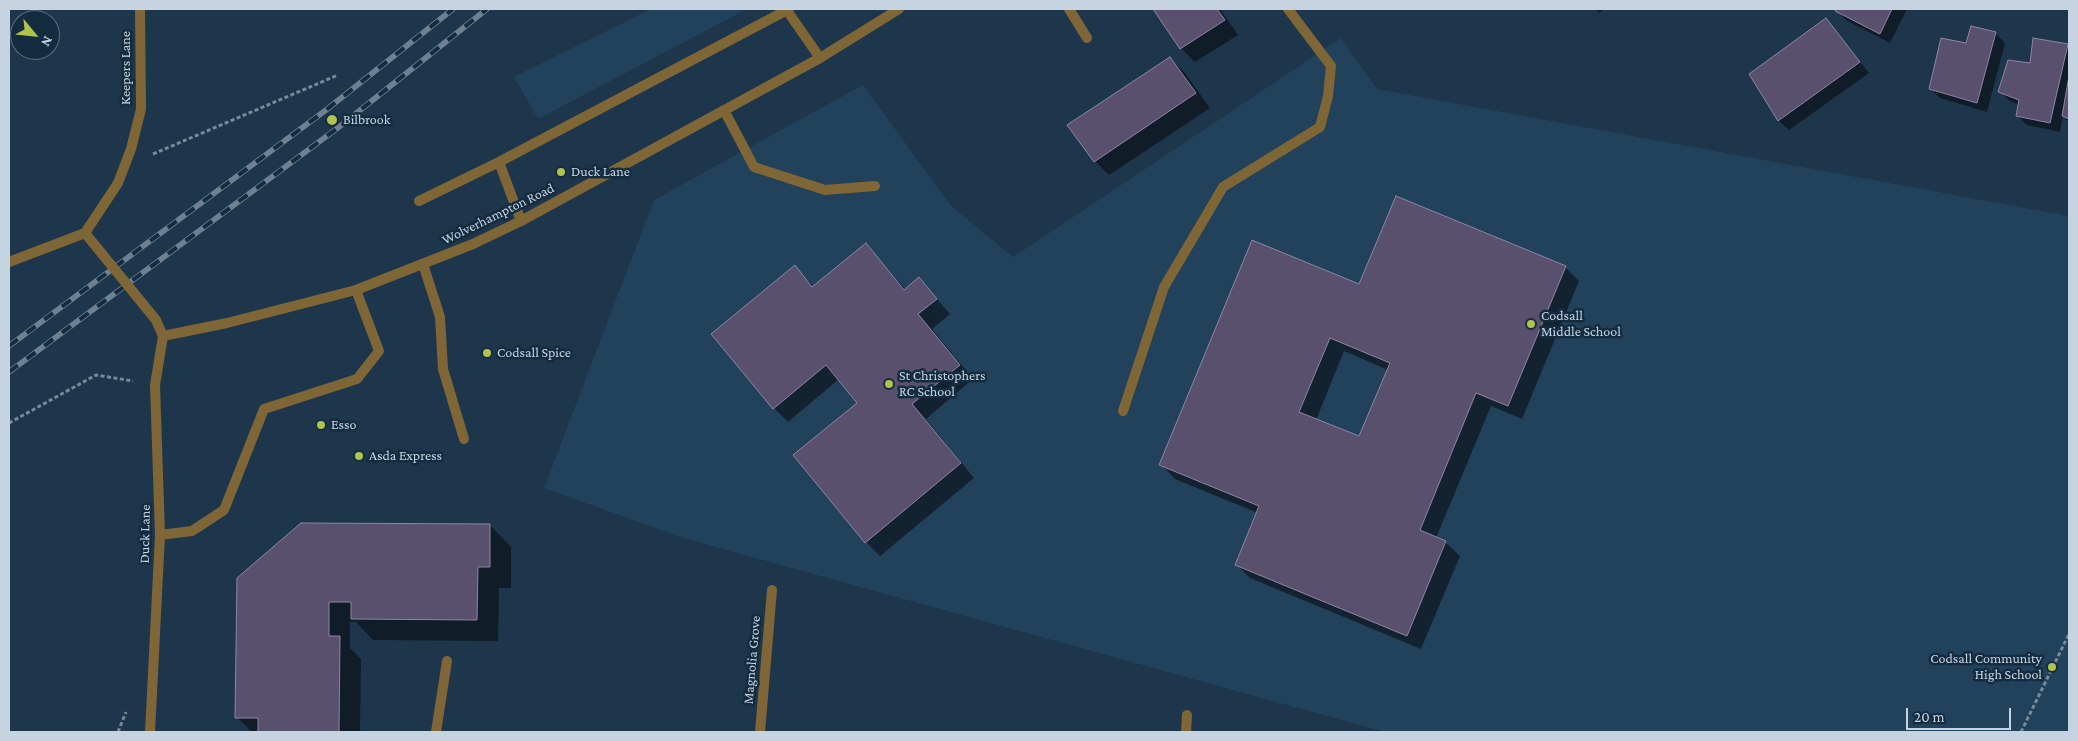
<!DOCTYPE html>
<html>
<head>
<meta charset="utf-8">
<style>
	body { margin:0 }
	#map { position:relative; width:2078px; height:741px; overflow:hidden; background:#1e364b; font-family:"Crimson Pro",serif }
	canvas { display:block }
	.frame { position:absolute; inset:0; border:10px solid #c6d4e1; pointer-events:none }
	.north { position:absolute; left:10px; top:10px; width:50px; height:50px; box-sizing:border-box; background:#142c40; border:1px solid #5b6f80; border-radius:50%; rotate:118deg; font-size:14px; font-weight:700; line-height:20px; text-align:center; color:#c6d4e1 }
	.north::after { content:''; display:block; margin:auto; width:18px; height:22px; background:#b2c34c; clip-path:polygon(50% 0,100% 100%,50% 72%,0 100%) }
	.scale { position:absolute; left:1906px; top:708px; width:105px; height:22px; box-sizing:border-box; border:2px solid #c6d4e1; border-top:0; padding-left:6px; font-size:15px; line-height:18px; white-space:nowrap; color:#c6d4e1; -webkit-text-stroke:4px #142c40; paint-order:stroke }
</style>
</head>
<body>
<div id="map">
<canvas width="2078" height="741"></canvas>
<div class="frame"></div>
<div class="north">N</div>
<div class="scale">20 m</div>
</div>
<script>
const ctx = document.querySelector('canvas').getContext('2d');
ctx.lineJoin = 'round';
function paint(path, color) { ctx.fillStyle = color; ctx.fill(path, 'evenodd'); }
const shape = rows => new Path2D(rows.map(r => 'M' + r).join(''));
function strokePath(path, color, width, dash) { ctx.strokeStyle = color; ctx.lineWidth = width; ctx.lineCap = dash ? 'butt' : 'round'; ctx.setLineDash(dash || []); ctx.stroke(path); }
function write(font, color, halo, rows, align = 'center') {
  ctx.font = font + ' "Crimson Pro",serif'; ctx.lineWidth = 5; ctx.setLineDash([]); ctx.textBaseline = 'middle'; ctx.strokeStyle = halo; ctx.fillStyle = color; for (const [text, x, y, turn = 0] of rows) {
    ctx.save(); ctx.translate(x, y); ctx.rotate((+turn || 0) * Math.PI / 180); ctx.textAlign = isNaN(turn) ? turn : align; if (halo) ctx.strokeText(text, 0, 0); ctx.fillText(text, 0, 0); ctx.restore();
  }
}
const built = shape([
	[651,9,747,9,538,119,514,77],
	[1341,38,1377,89,2069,216,2069,732,1385,732,683,538,544,488,654,200,863,85,951,206,1013,257]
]);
const shadow = shape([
	[1155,9,1220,9,1238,35,1195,62,1181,48],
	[1595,9,1604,9,1599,13],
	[1838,9,1907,9,1890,43,1847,21,1837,11],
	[1826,20,1869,73,1789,130,1779,121,1750,74],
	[1995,33,2005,43,1987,112,1940,98,1930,88,1967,45],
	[2068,45,2069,122,2063,116,2060,132,2027,125,2017,115,2019,105,2010,101,2000,91,2031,64],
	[1170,58,1184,72,1210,108,1109,175,1095,161],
	[865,245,906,290,919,279,950,314,932,329,973,379,926,419,974,478,880,556,866,542,858,403,839,379,788,422,774,408,795,267,814,287],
	[1565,267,1579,281,1522,419,1491,406,1436,538,1445,542,1460,556,1421,649,1250,578,1236,564,1258,513,1175,479,1161,464,1360,286],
	[1344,351,1388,370,1360,438,1316,420],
	[490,525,511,547,511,588,499,588,498,641,373,640,356,622,350,622,350,648,361,659,360,732,252,732,237,717,238,579]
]);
const building = shape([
	[1153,9,1217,9,1225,20,1180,49,1153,9],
	[1837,9,1892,9,1880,34,1835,11,1837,9],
	[1826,18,1860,62,1778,121,1749,74,1826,18],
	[1971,26,1996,32,1977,103,1929,89,1941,38,1966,43,1971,26],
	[2033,38,2068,44,2050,123,2016,116,2019,100,1998,92,2008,60,2030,63,2033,38],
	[1170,57,1196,93,1094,162,1067,125,1170,57],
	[2069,76,2069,119,2062,116,2069,76],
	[1396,196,1566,266,1508,406,1476,393,1420,530,1446,541,1407,636,1235,565,1259,506,1159,465,1252,240,1359,284,1396,196],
	[1330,338,1390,363,1359,436,1299,412,1330,338],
	[866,243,904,290,919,277,937,299,918,314,960,365,912,404,961,463,865,543,793,455,857,403,826,365,773,409,711,334,795,265,812,287,866,243],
	[301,523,490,524,490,567,478,567,477,620,351,619,351,602,329,602,329,636,340,636,339,732,258,732,258,718,235,718,237,578,301,523]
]);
const path = shape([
	[153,154,338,75],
	[9,423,96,375,133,381],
	[118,732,126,712],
	[2021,732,2069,634]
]);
const service = shape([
	[786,9,820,58],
	[724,110,754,167,825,190,875,186],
	[499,162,521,221],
	[419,201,499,162,789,9],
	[423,264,440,317,443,369,464,439],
	[1123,411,1164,287,1223,187,1320,127,1328,96,1331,66,1288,9],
	[160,535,192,531,224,510,264,409,357,379,379,351,356,290],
	[436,732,447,661]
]);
const minor = shape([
	[1069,9,1087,38],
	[760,732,772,590],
	[1186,732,1187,715]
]);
const tertiary = shape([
	[9,262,85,233,118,183,131,149,141,109,140,9],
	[150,732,160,535,155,385,163,336,227,323,356,290,473,244,521,221,820,58,899,9]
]);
const rail = shape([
	[9,346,326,110,453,9],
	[9,372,339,127,487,9]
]);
const tertiaryBridge = shape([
	[85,233,156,320,163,336]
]);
const markers = [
	[332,120,6,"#b2c34c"],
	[561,172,5,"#b2c34c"],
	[1531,324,5,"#b2c34c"],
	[487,353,5,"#b2c34c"],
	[889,384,5,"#b2c34c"],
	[321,425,5,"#b2c34c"],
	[359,456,5,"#b2c34c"],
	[2052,667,5,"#b2c34c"]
];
const streetNames = [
	["Keepers Lane",126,68,-90],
	["Wolverhampton Road",498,214,-26],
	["Duck Lane",145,534,-89],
	["Magnolia Grove",752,660,-85]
];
const poiNames = [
	["Bilbrook",343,120],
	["Duck Lane",571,172],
	["Codsall",1541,316],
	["Middle School",1541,332],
	["Codsall Spice",497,353],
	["St Christophers",899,376],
	["RC School",899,392],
	["Esso",331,425],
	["Asda Express",369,456],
	["Codsall Community",2042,659,"right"],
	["High School",2042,675,"right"]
];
paint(built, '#22415a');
paint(shadow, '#0007');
paint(building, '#59506e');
strokePath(building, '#8e85a5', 1);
strokePath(path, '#778a9a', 3, [4, 2.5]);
strokePath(service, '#7f6636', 10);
strokePath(minor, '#7f6636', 10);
strokePath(tertiary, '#7f6636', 10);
strokePath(rail, '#6e8193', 5.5);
strokePath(rail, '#142c40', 4, [11]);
strokePath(tertiaryBridge, '#7f6636', 10);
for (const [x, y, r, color] of markers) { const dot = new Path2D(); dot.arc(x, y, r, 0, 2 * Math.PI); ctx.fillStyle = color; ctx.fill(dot); strokePath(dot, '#142c40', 2); }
write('14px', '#c6d4e1', '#142c40', streetNames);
write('14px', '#c6d4e1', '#142c40', poiNames, 'left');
</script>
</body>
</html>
